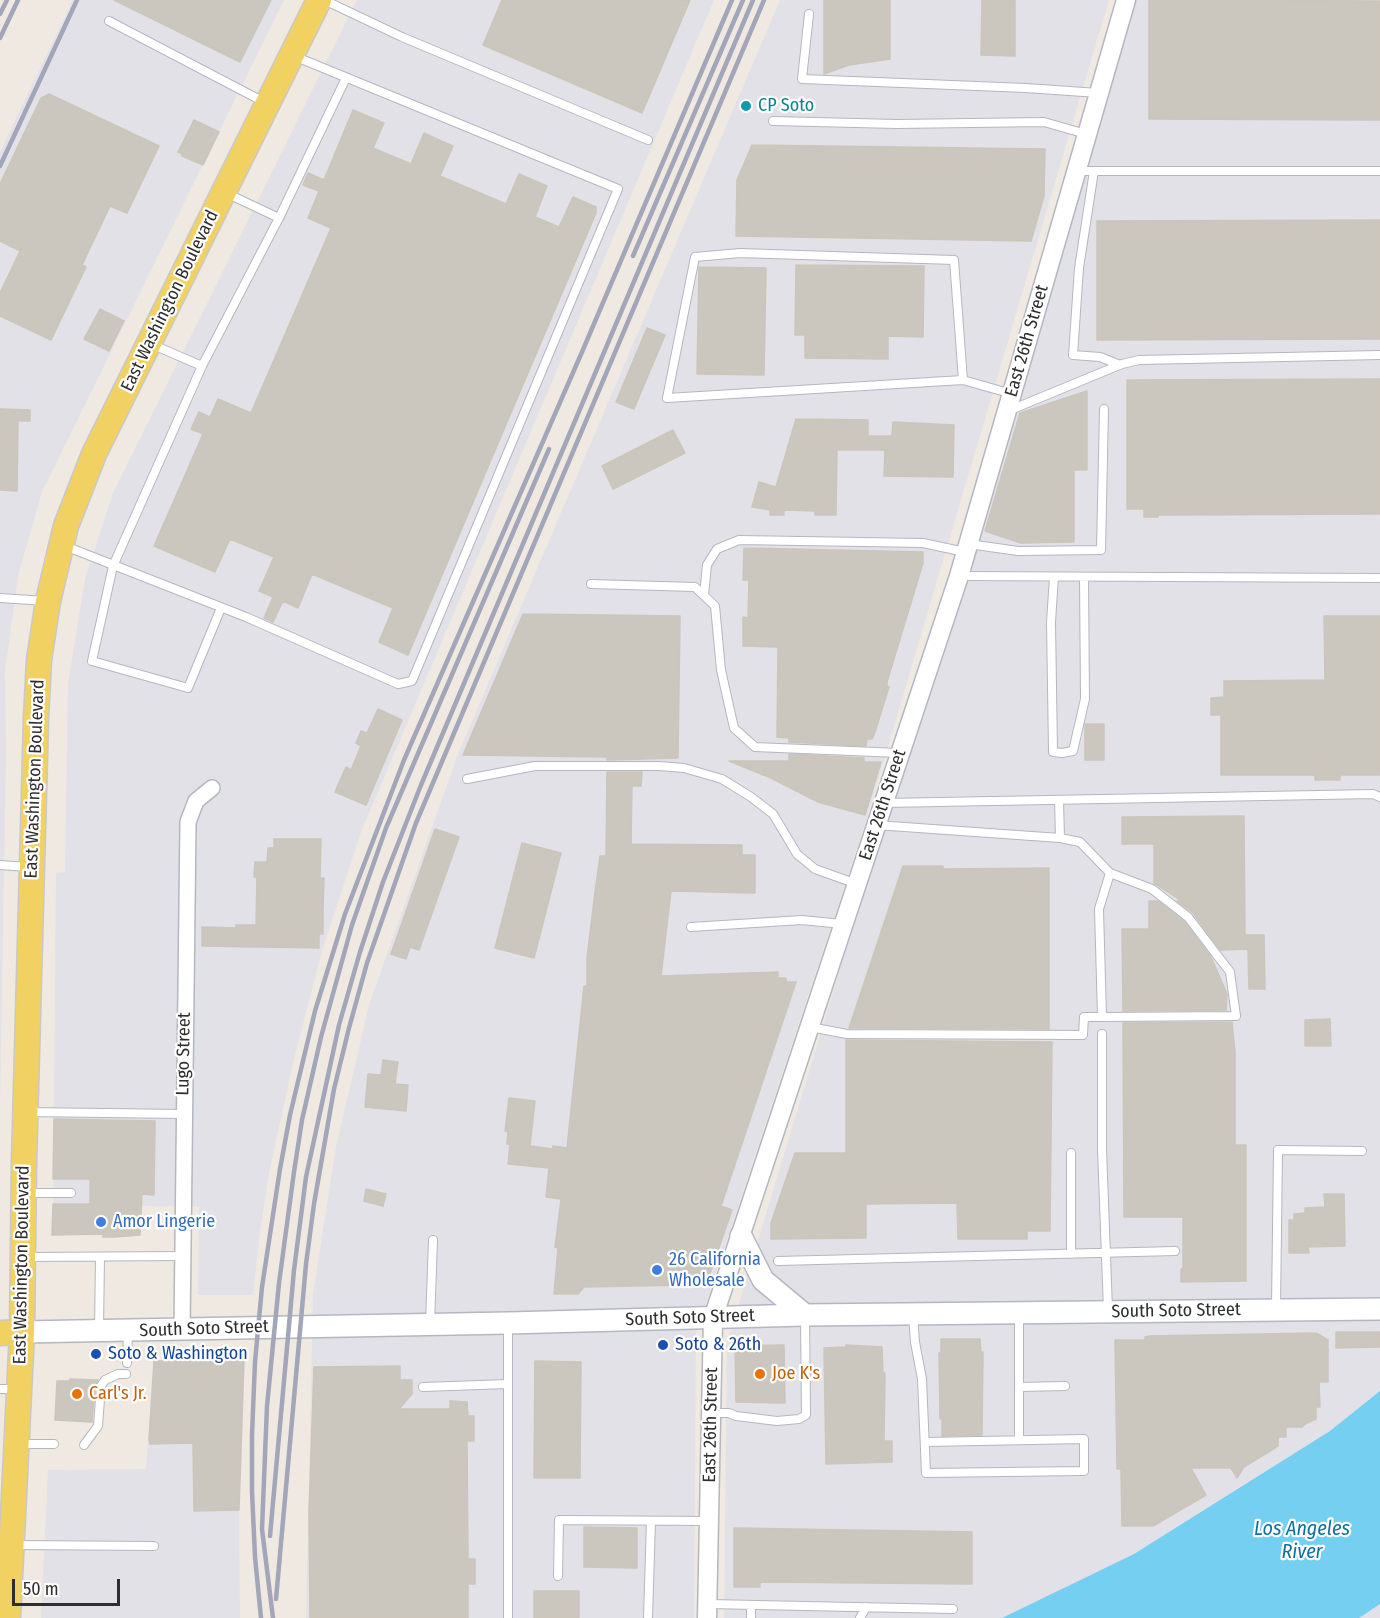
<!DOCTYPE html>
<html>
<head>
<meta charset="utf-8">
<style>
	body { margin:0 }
	#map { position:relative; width:1380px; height:1618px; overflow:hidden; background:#efe9e1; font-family:"Fira Sans Condensed",sans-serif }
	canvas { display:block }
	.scale { position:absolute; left:12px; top:1579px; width:108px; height:27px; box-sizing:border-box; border:3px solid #2e2e2e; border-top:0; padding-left:8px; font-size:18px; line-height:21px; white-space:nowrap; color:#2e2e2e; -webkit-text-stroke:4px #fff; paint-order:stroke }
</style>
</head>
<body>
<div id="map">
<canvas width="1380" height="1618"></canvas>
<div class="scale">50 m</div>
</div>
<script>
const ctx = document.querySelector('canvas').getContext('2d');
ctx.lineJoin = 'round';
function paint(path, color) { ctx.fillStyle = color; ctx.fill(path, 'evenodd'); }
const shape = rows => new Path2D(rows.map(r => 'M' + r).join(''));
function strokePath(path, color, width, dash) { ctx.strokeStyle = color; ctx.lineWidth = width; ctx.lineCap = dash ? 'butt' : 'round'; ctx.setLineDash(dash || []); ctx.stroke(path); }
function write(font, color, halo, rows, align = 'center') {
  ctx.font = font + ' "Fira Sans Condensed",sans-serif'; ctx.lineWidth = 4.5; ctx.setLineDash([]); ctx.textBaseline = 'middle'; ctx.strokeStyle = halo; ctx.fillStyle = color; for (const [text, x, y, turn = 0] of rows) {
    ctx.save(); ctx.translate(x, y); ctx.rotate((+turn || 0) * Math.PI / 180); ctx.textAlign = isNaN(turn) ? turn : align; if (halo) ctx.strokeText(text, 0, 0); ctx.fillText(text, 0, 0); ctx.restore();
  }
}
const industrial = shape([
	[73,0,284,0,42,492,18,576,5,671,6,755,0,1107,0,152],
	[357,0,714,0,361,832,322,951,294,1059,270,1168,260,1231,253,1295,198,1295,199,1207,53,1204,56,873,65,872,68,684,85,579,113,493],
	[780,0,1109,0,865,824,696,1333,694,1618,306,1618,313,1294,336,1147,369,1005,458,754],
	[1133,0,1380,0,1380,1618,724,1618,727,1343],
	[244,1360,239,1510,240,1618,41,1618,48,1470,146,1469,154,1361]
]);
const water = shape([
	[1380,1391,1380,1604,1359,1618,1002,1618,1134,1554,1330,1431]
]);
const building = shape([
	[114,0,271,0,240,62,114,0],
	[502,0,690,0,642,113,483,45,502,0],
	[824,0,890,0,890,59,849,65,824,74,824,0],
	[982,0,1015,0,1015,56,981,55,982,0],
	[1149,0,1380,1,1380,120,1149,119,1149,0],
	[49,94,159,146,127,213,110,206,82,265,86,267,51,340,0,316,0,293,20,251,0,241,0,184,41,98,49,94],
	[353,110,384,123,373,148,411,164,424,133,439,140,453,146,440,176,506,204,519,174,547,186,535,217,559,227,573,197,596,207,596,213,408,655,379,642,393,608,312,574,298,608,283,601,273,622,264,618,273,597,259,591,274,557,230,539,215,572,154,546,203,434,191,429,199,412,210,417,218,399,251,413,331,228,308,218,319,191,303,185,308,173,324,180,353,110],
	[194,120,219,132,203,165,182,156,182,154,178,152,194,120],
	[752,145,1045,149,1044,196,1031,241,736,236,737,180,752,145],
	[1380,220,1380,339,1097,340,1097,221,1380,220],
	[796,265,924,266,923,337,888,336,888,359,805,358,805,335,795,335,796,265],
	[699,267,766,268,764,375,697,374,699,267],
	[100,309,124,321,109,351,84,339,100,309],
	[647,328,665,335,634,409,616,402,647,328],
	[1380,379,1380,514,1158,515,1158,517,1144,517,1144,509,1127,509,1127,380,1380,379],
	[1087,391,1087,470,1074,470,1074,542,1021,543,985,531,1020,413,1087,391],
	[0,409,30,410,30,421,18,421,17,491,0,490,0,409],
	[796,419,868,420,868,436,892,436,893,422,954,425,953,477,884,476,885,450,837,450,836,515,815,515,815,511,784,510,784,515,770,515,770,510,752,507,759,482,776,487,796,419],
	[673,430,685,453,613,489,602,466,673,430],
	[744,548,923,552,923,563,887,682,887,686,889,687,874,735,872,739,867,739,866,746,789,742,789,738,777,737,778,647,743,646,743,617,748,618,749,580,743,580,744,548],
	[523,614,680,616,678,758,607,760,607,757,463,755,523,614],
	[1324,616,1380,616,1380,775,1340,775,1340,780,1315,780,1315,775,1221,775,1221,715,1211,715,1211,698,1224,697,1224,681,1325,680,1324,616],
	[378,709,402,720,366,805,335,792,346,767,351,770,361,746,356,743,361,731,367,733,378,709],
	[1085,724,1104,724,1104,760,1085,760,1085,724],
	[789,754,864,758,864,762,881,762,865,815,818,802,771,778,729,761,789,761,789,754],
	[607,772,642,772,641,786,632,786,631,844,742,845,742,855,755,855,755,893,671,891,661,976,778,972,778,978,786,978,786,982,796,982,721,1206,732,1210,707,1282,687,1283,687,1285,584,1287,578,1294,554,1294,558,1248,555,1247,561,1199,546,1197,549,1168,508,1164,510,1144,507,1144,508,1132,505,1131,509,1098,535,1101,530,1146,552,1149,553,1146,567,1148,584,986,587,986,587,958,595,892,600,856,606,856,607,772],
	[1244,816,1245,935,1264,935,1265,989,1249,989,1248,949,1220,950,1193,913,1177,901,1182,901,1154,883,1154,844,1122,844,1122,817,1244,816],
	[435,829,459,837,419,950,410,947,406,959,391,954,435,829],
	[274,839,321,839,320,878,324,878,323,910,323,934,319,934,319,948,202,946,202,927,236,928,236,925,256,925,257,877,254,877,255,862,267,862,268,848,274,848,274,839],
	[522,843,561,853,534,958,495,948,522,843],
	[903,866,943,866,943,869,1049,868,1049,1029,849,1028,903,866],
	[1149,901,1158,901,1184,921,1211,957,1227,994,1226,1010,1123,1011,1122,929,1149,929,1149,901],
	[1330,1019,1331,1046,1305,1046,1305,1020,1330,1019],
	[1232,1022,1235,1053,1235,1145,1246,1145,1246,1281,1181,1282,1181,1269,1183,1269,1183,1217,1124,1217,1123,1023,1232,1022],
	[846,1040,1052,1042,1050,1231,1027,1231,1027,1239,958,1239,957,1203,866,1204,866,1238,771,1239,771,1223,795,1153,846,1153,846,1040],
	[383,1060,398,1062,395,1084,408,1085,406,1111,365,1107,368,1074,381,1075,383,1060],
	[54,1119,155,1121,154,1195,142,1194,140,1235,115,1237,103,1237,103,1234,52,1235,53,1204,90,1204,90,1179,53,1179,54,1119],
	[366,1189,386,1194,383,1206,364,1201,366,1189],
	[1324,1194,1344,1194,1345,1246,1308,1247,1309,1253,1289,1253,1289,1220,1294,1220,1294,1214,1305,1213,1305,1208,1325,1207,1324,1194],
	[1336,1332,1380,1332,1380,1347,1336,1348,1336,1332],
	[1316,1333,1328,1340,1328,1382,1319,1382,1320,1407,1316,1407,1316,1419,1307,1423,1302,1427,1286,1427,1286,1437,1278,1437,1278,1446,1244,1467,1237,1478,1231,1468,1191,1468,1206,1495,1153,1526,1122,1526,1121,1469,1117,1469,1115,1340,1145,1340,1145,1337,1150,1336,1316,1333],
	[941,1339,980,1339,981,1353,983,1352,982,1435,942,1436,942,1419,940,1419,939,1353,941,1353,941,1339],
	[784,1345,785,1403,736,1402,735,1346,784,1345],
	[846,1345,882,1347,883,1373,885,1373,884,1441,892,1441,892,1462,826,1464,824,1348,846,1347,846,1345],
	[244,1360,239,1510,194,1511,193,1443,150,1444,149,1440,154,1361,244,1360],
	[535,1361,581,1362,580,1478,534,1478,535,1361],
	[400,1366,400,1380,412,1380,412,1394,399,1409,450,1409,450,1401,467,1402,468,1416,474,1416,474,1441,467,1441,468,1559,475,1559,475,1584,468,1584,468,1618,310,1618,309,1512,314,1367,400,1366],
	[70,1379,98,1380,95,1386,92,1422,55,1420,57,1381,70,1381,70,1379],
	[584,1527,637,1528,637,1568,584,1567,584,1527],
	[734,1528,972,1532,972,1584,760,1582,760,1587,734,1587,734,1528],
	[534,1591,579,1591,579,1618,534,1618,534,1591]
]);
const service = shape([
	[324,0,402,37,648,140],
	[809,14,802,79,1026,88,1098,93],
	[109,21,266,103],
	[773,121,897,124,1044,122,1086,134],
	[1078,171,1380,171],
	[1094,171,1079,268,1073,355,1100,357,1120,365],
	[226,193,279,218],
	[151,344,202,366],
	[963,380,954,260,740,253,695,257,667,398,963,380,1012,394],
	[1008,411,1122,364,1139,360,1380,355],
	[969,544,1018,551,1101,550,1104,409],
	[65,546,246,617,398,684,412,681,618,189,294,56],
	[960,576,1380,578],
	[1054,577,1051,622,1053,752,1062,753,1073,751,1085,699,1084,577],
	[591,584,695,587,715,606,721,670,734,728,755,747,899,753],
	[704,595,707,565,717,549,739,540,923,543,965,552],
	[0,598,46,601],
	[221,608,188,688,92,661,113,566,202,366,279,218,346,78],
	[467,779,535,766,659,766,684,768,722,779,751,797,773,814,797,854,815,869,857,884],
	[1059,800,1060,838,1080,842,1110,873,1152,889,1188,917,1230,972,1236,1016,1102,1017,1099,909,1110,873],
	[885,803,1373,794,1380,797],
	[876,825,1060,838],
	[0,865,28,867],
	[691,927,802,920,842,924],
	[810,1027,847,1034,1083,1035,1084,1017,1102,1017],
	[1102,1034,1102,1149,1108,1310],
	[27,1112,183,1114],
	[26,1193,71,1193],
	[1071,1254,1071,1153],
	[25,1257,182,1256],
	[778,1261,1175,1251],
	[1276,1308,1278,1150,1362,1151],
	[913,1315,915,1342,922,1379,926,1473,1084,1471,1084,1439,926,1442],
	[1019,1315,1019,1440],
	[430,1324,433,1240],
	[508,1325,508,1618],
	[99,1330,100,1257],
	[127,1363,128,1331],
	[423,1387,508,1384],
	[1019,1387,1065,1386],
	[0,1389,16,1389],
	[712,1413,729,1413,736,1416,777,1421,799,1419,806,1415,805,1316],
	[21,1444,54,1444],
	[84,1445,98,1426,101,1386,105,1380,118,1374,126,1374],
	[14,1545,154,1546],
	[558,1576,559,1520,708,1521],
	[708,1604,953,1609],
	[751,1605,751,1618],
	[648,1618,651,1521],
	[860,1618,866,1607]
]);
const minor = shape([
	[182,1329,188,822,196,801,212,788]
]);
const tertiary = shape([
	[707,1618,713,1318,959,576,1126,0]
]);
const secondary = shape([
	[741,1236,763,1280,805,1315],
	[22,1332,508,1323,805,1315,1380,1309]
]);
const primary = shape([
	[0,1333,22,1332],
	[8,1618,22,1332,24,1163,36,718,39,660,48,601,66,526,94,454,319,0]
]);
const rail = shape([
	[0,14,7,0],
	[0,38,18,0],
	[0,166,77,0],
	[633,256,743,0],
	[270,1536,294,1270,306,1177,339,1025,360,952,383,882,421,785,753,0],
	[276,1599,306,1264,314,1204,334,1089,349,1028,367,963,416,823,764,0],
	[261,1618,255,1557,252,1491,252,1435,255,1362,262,1287,280,1169,290,1115,315,1011,345,914,404,760,582,352,732,0],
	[273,1618,262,1529,267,1406,279,1283,294,1172,302,1120,321,1037,352,925,386,828,549,449]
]);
const markers = [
	[746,106,6,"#0f9aa8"],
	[101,1222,6,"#3f7fe0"],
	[657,1270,6,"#3f7fe0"],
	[663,1345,6,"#1a4fb4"],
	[96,1354,6,"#1a4fb4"],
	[760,1374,6,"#e8710a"],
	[77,1394,6,"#e8710a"]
];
const cultureNames = [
	["CP Soto",758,106]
];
const streetNames = [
	["East Washington Boulevard",170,301,-64],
	["East 26th Street",1027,341,-74],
	["East Washington Boulevard",35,779,-88],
	["East 26th Street",883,805,-72],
	["Lugo Street",184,1054,-89],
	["East Washington Boulevard",22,1265,-89],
	["South Soto Street",1176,1311,-1],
	["South Soto Street",690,1318,-2],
	["South Soto Street",204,1329,-2],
	["East 26th Street",711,1425,-89]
];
const shopNames = [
	["Amor Lingerie",113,1222],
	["26 California",669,1260],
	["Wholesale",669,1281]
];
const transitNames = [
	["Soto & 26th",675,1345],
	["Soto & Washington",108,1354]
];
const foodNames = [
	["Joe K's",772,1374],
	["Carl's Jr.",89,1394]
];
const waterNames = [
	["Los Angeles",1302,1529],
	["River",1302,1552]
];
paint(industrial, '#e3e1e8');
paint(water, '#75cff0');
paint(building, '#cbc7bf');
strokePath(building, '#cbc5ba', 1.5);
strokePath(service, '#b4b7c1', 10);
strokePath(minor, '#b4b7c1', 18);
strokePath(tertiary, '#b4b7c1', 21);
strokePath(secondary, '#b4b7c1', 24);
strokePath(primary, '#c9c9c9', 27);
strokePath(service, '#fff', 8);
strokePath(minor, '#fff', 15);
strokePath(tertiary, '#fff', 18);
strokePath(secondary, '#fff', 21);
strokePath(primary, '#f2d163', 24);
strokePath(rail, '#a3a6b8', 4.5);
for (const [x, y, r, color] of markers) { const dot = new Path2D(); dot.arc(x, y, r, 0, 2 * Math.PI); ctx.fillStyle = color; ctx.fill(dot); strokePath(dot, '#fff', 2); }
write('18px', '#0d838f', '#fff', cultureNames, 'left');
write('18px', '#2e2e2e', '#fff', streetNames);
write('18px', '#366cbe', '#fff', shopNames, 'left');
write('18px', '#164399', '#fff', transitNames, 'left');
write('18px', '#c56008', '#fff', foodNames, 'left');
write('italic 20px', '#0d6fa3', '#fff', waterNames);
</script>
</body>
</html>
